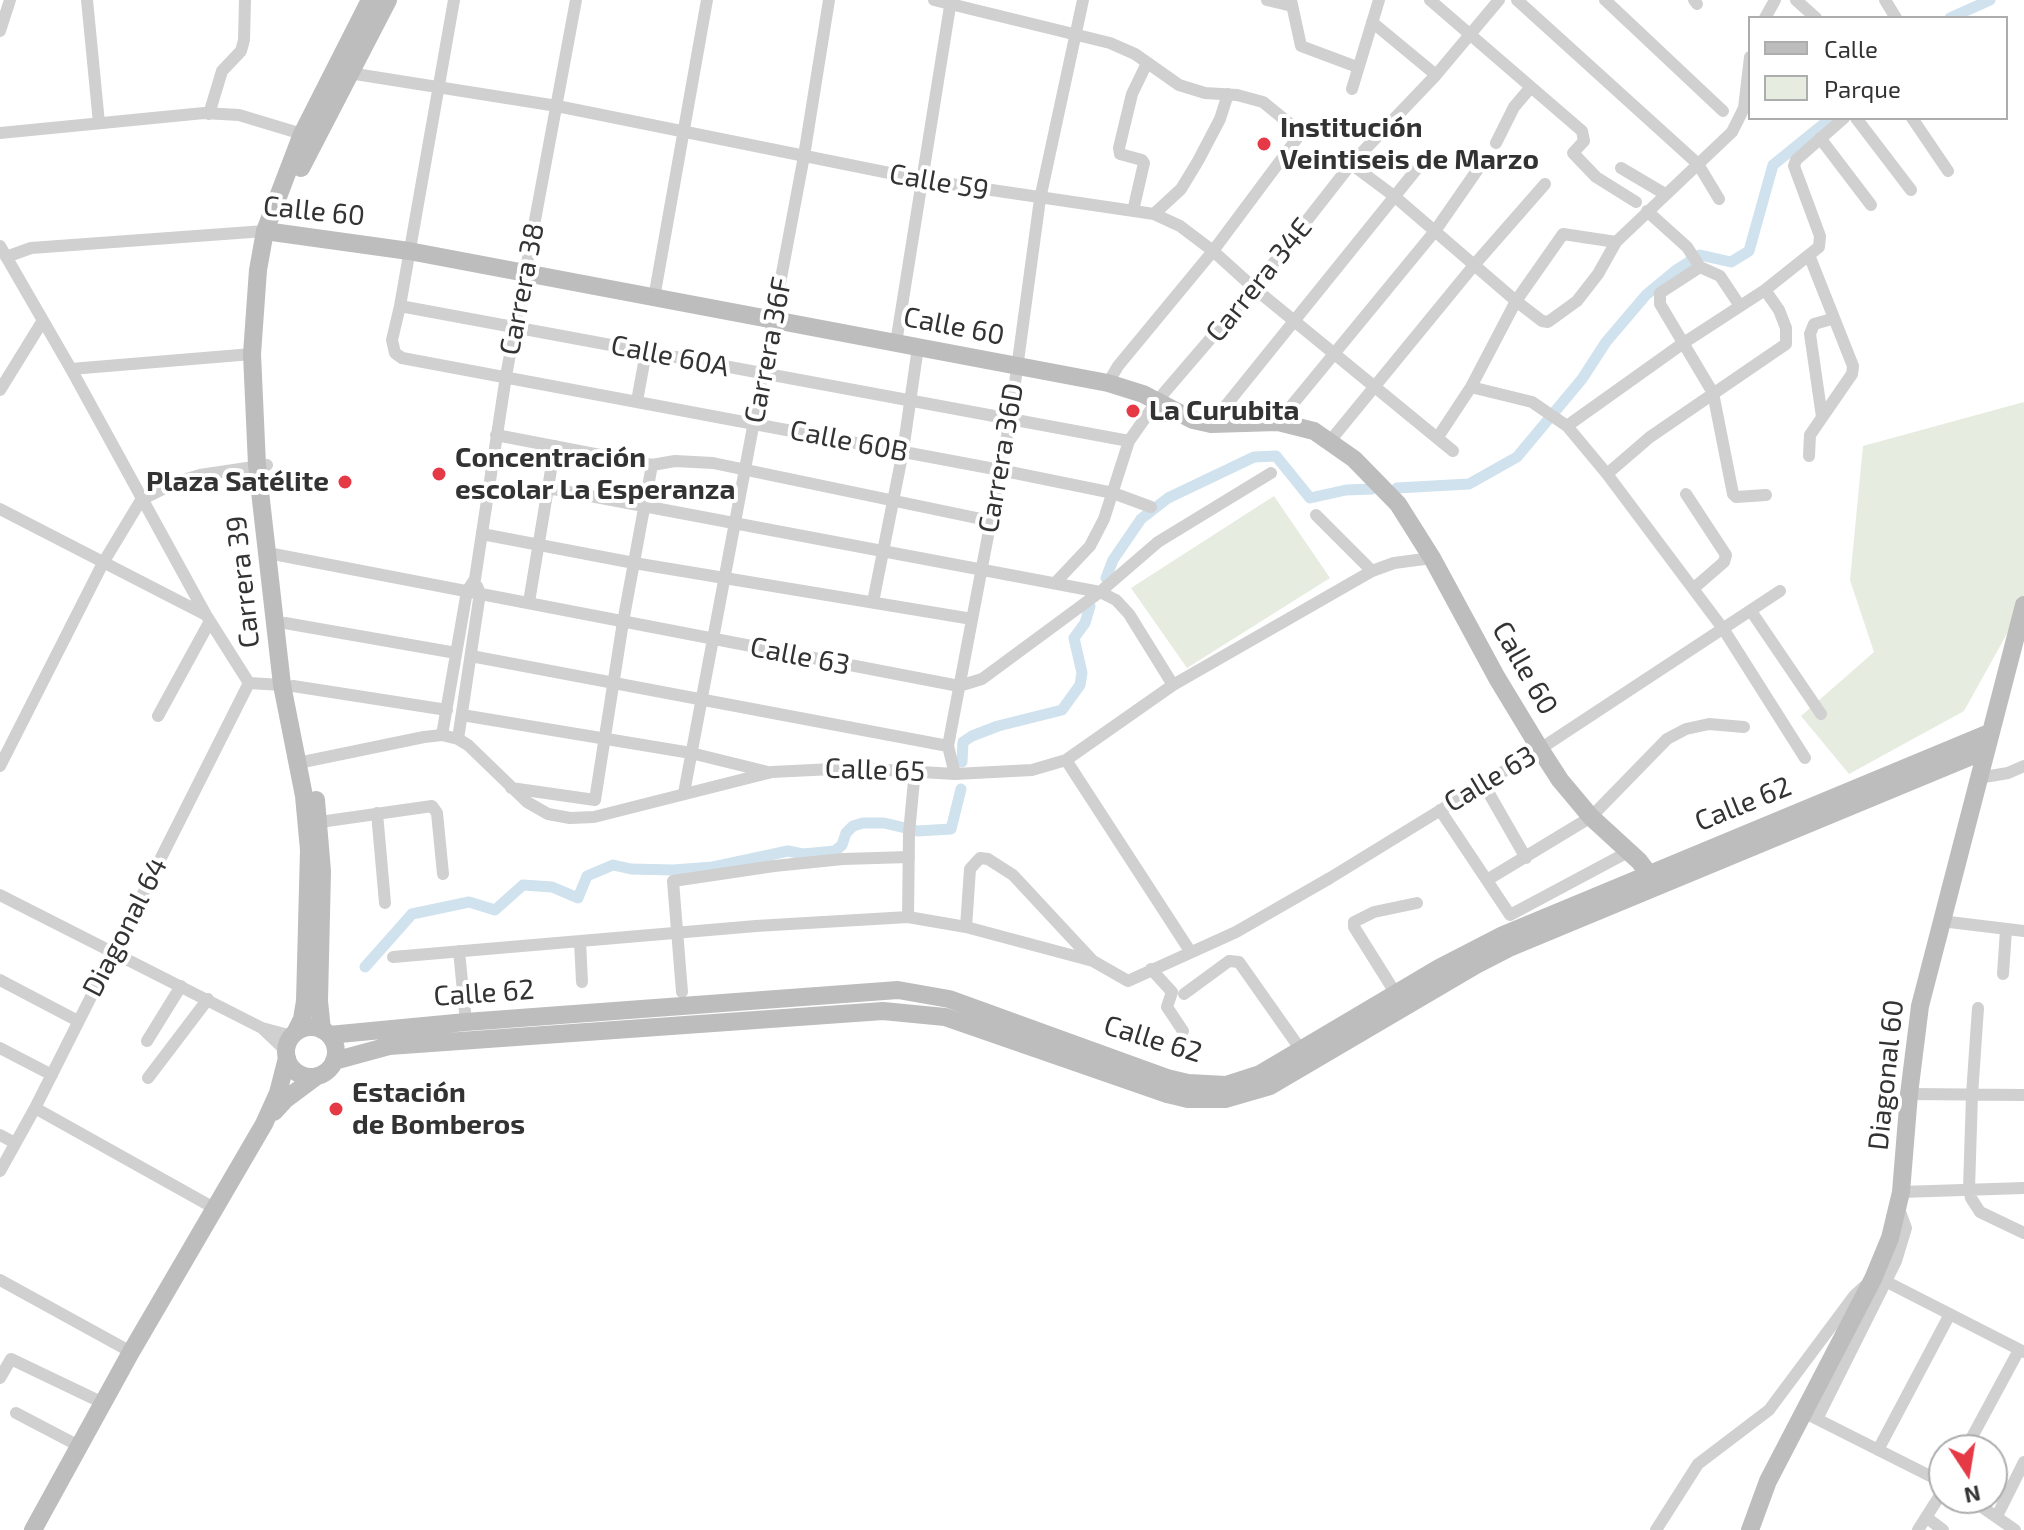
<!DOCTYPE html>
<html>
<head>
<meta charset="utf-8">
<style>
	body { margin:0 }
	#map { position:relative; width:2024px; height:1530px; overflow:hidden; background:#fff; font-family:"Exo 2",sans-serif }
	canvas { display:block }
	.legend { position:absolute; left:1748px; top:16px; width:260px; height:104px; box-sizing:border-box; background:#fff; border:2px solid #adadad; margin:0; padding:10px 14px; list-style:none; font-size:24px; color:#333 }
	.legend li { display:flex; align-items:center; gap:16px; height:40px }
	.legend b { width:40px; border:2px solid #adadad }
	.north { position:absolute; left:1928px; top:1434px; width:80px; height:80px; box-sizing:border-box; background:#fff; border:2px solid #adadad; border-radius:50%; rotate:168deg; font-size:22px; font-weight:700; line-height:32px; text-align:center; color:#333 }
	.north::after { content:''; display:block; margin:auto; width:28px; height:36px; background:#e63946; clip-path:polygon(50% 0,100% 100%,50% 72%,0 100%) }
</style>
</head>
<body>
<div id="map">
<canvas width="2024" height="1530"></canvas>
<ul class="legend">
<li><b style="height:10px;background:#bdbdbd"></b>Calle</li>
<li><b style="height:22px;background:#e6ecdf"></b>Parque</li>
</ul>
<div class="north">N</div>
</div>
<script>
const ctx = document.querySelector('canvas').getContext('2d');
ctx.lineJoin = 'round';
function paint(path, color) { ctx.fillStyle = color; ctx.fill(path, 'evenodd'); }
const shape = rows => new Path2D(rows.map(r => 'M' + r).join(''));
function strokePath(path, color, width, dash) { ctx.strokeStyle = color; ctx.lineWidth = width; ctx.lineCap = dash ? 'butt' : 'round'; ctx.setLineDash(dash || []); ctx.stroke(path); }
function write(font, color, halo, rows, align = 'center') {
  ctx.font = font + ' "Exo 2",sans-serif'; ctx.lineWidth = 8; ctx.setLineDash([]); ctx.textBaseline = 'middle'; ctx.strokeStyle = halo; ctx.fillStyle = color; for (const [text, x, y, turn = 0] of rows) {
    ctx.save(); ctx.translate(x, y); ctx.rotate((+turn || 0) * Math.PI / 180); ctx.textAlign = isNaN(turn) ? turn : align; if (halo) ctx.strokeText(text, 0, 0); ctx.fillText(text, 0, 0); ctx.restore();
  }
}
const green = shape([
	[2024,402,2024,603,1964,711,1849,774,1801,716,1874,652,1850,580,1863,446],
	[1274,496,1330,578,1187,668,1131,588]
]);
const canal = shape([
	[1950,18,1990,0],
	[1397,488,1469,484,1517,457,1582,379,1606,342,1646,295,1675,271,1700,255,1731,262,1749,251,1773,165,1831,118],
	[1106,578,1113,560,1141,519,1168,498,1254,457,1276,456,1310,498,1346,490,1372,489],
	[962,762,963,742,972,736,998,726,1062,710,1080,685,1082,673,1074,638,1085,623,1090,606],
	[365,967,412,914,469,902,495,910,523,885,552,887,578,898,587,876,613,865,631,869,673,870,713,867,788,851,803,854,835,851,842,845,846,833,853,826,863,823,884,823,918,831,951,829,961,789]
]);
const street = shape([
	[87,0,99,123],
	[454,0,400,306,392,340,395,353,402,358,1000,470,1113,493,1151,507],
	[934,0,1110,43,1135,54,1179,85,1205,93,1237,95,1263,102,1301,133,1213,251,1118,366,1108,383],
	[1267,0,1292,6],
	[1291,0,1301,46,1357,67],
	[1430,0,1582,131,1584,141,1573,153,1596,177,1636,202],
	[1517,0,1698,164,1719,199],
	[1605,0,1723,111],
	[1694,0,1697,4],
	[1796,0,1816,18],
	[1885,0,1896,18],
	[1765,18,1775,0],
	[1372,22,1436,75],
	[0,31,10,0],
	[349,73,557,106,924,180,1154,214,1180,226,1213,251,1254,288,1453,451],
	[1352,89,1379,0],
	[209,114,222,71,241,51,244,40,245,0],
	[1856,118,1911,190],
	[1912,118,1948,171],
	[0,133,204,113,239,115,302,134],
	[1820,138,1871,205],
	[1496,143,1514,107,1531,87],
	[1351,164,1394,196,1516,301,1542,321,1548,322,1577,301,1598,274,1616,242,1732,132,1744,108,1750,57],
	[1621,168,1665,194],
	[1133,211,1144,163,1142,160,1120,154,1119,148,1132,94,1147,63],
	[1647,211,1687,247,1700,267,1720,276,1740,306],
	[1154,214,1181,189,1198,161,1220,119,1228,94],
	[0,246,71,369,206,615,249,683,282,685],
	[6,257,31,248,265,231],
	[1700,267,1660,293,1660,304,1713,393,1733,494,1736,497,1766,495],
	[654,298,707,0],
	[400,306,1129,441],
	[896,343,951,0],
	[71,369,252,354],
	[1471,387,1532,402,1567,426,1607,474,1724,630,1805,758],
	[0,390,42,322],
	[637,401,646,352],
	[1822,417,1810,334,1814,324,1832,319],
	[1278,422,1435,231,1485,159],
	[1211,424,1424,160],
	[1567,426,1682,344,1765,290,1819,247,1820,236,1794,166,1796,160,1844,118],
	[496,435,652,465,675,461,713,463,991,521],
	[1438,437,1471,387,1516,301,1563,234,1616,242],
	[1330,441,1475,264,1545,184],
	[1809,456,1810,435,1852,374,1853,366,1809,255],
	[1607,474,1650,437,1786,344,1786,328,1779,310,1765,290],
	[548,488,1100,592,1116,600,1129,614,1173,685],
	[1686,494,1726,555,1724,562,1694,588],
	[0,509,206,615],
	[1316,515,1372,571],
	[482,534,634,563,972,619],
	[268,553,959,686,982,679,1100,592,1158,542,1271,473],
	[1056,582,1090,546,1104,519,1129,441,1157,401,1254,288,1351,164,1436,75,1499,0],
	[529,602,555,446],
	[873,602,903,451,918,347],
	[1751,611,1821,714],
	[285,623,456,653],
	[471,656,948,746],
	[293,686,447,710],
	[462,715,691,753,768,772],
	[158,716,210,621],
	[442,735,467,591,475,579,506,376,576,0],
	[458,739,480,593,477,586],
	[1066,760,1190,951],
	[298,763,424,737,442,735,458,739,468,745,527,802,548,814,570,818,594,817,772,772,853,768,955,774,1032,770,1066,760,1173,685,1372,571,1394,563,1432,558],
	[0,766,103,563,141,500,177,482,200,475,267,465],
	[955,774,948,746,1010,420,1040,199,1083,0],
	[1978,778,2008,773,2024,766],
	[1483,783,1526,858],
	[511,788,595,800,623,622,652,465],
	[684,793,804,156,829,0],
	[1440,810,1510,915,1628,852],
	[377,813,385,903],
	[320,822,432,806,437,813,443,874],
	[1487,880,1591,817,1667,739,1686,729,1709,724,1744,727],
	[0,895,262,1028,292,1036],
	[908,917,909,833,915,770],
	[1941,921,2024,931],
	[966,927,970,869,980,858,988,859,1013,875,1093,961],
	[580,941,582,982],
	[459,951,466,1022],
	[393,957,756,926,908,917,966,927,1093,961,1128,981,1236,932,1330,878,1540,749,1780,591],
	[1151,969,1172,992,1167,1007,1183,1031],
	[2003,974,2006,930],
	[0,980,78,1021],
	[682,992,673,881,774,866,843,859,909,857],
	[1184,994,1229,961,1239,962,1301,1050],
	[1396,994,1354,927,1354,922,1374,912,1417,903],
	[1978,1008,1972,1095,1969,1189,1971,1198,1980,1212,2024,1233],
	[264,1030,286,1051],
	[147,1041,181,986],
	[0,1048,52,1075],
	[148,1078,208,999],
	[1909,1094,2024,1095],
	[35,1108,214,1208],
	[0,1135,15,1143],
	[0,1171,35,1108,249,683],
	[1901,1192,2024,1188],
	[0,1280,131,1352],
	[1887,1282,2024,1352],
	[0,1378,11,1359,103,1403],
	[16,1413,79,1446],
	[1811,1416,1944,1483],
	[1817,1419,1896,1261,1906,1228,1898,1206],
	[1878,1450,1950,1314],
	[1965,1450,2019,1350],
	[1969,1498,2015,1530],
	[1997,1516,2024,1462],
	[1926,1517,1943,1530],
	[1656,1530,1698,1464,1769,1410,1854,1296,1865,1286],
	[1918,1530,1944,1489]
]);
const secondary = shape([
	[301,168,388,0],
	[265,231,409,251,1108,383,1143,394,1193,420,1211,424,1278,422,1314,431,1354,459,1398,504,1432,558,1497,678,1540,749,1560,780,1591,817,1639,861,1655,882],
	[316,800,322,871,319,1001,322,1030],
	'286 1052a25 25 0 1 1 50 0a25 25 0 1 1-50 0Z',
	[295,1033,302,1019,305,1001,309,850,304,796,282,685,257,465,252,354,258,270,265,231,302,134,370,0],
	[329,1035,466,1022,898,990,949,999,1167,1078,1188,1083,1226,1085,1260,1074,1439,968,1503,935,1989,733],
	[334,1061,389,1046,883,1011,945,1017,1167,1094,1188,1099,1225,1099,1270,1086,1476,965,1509,948,1984,751],
	[274,1112,286,1099,317,1076],
	[33,1530,131,1352,264,1124,278,1093,287,1058],
	[1750,1530,1768,1481,1873,1279,1890,1238,1901,1192,1909,1094,1920,1006,2024,605]
]);
const markers = [
	[1264,144,8,"#e63946"],
	[1133,411,8,"#e63946"],
	[439,474,8,"#e63946"],
	[345,482,8,"#e63946"],
	[336,1109,8,"#e63946"]
];
const poiNames = [
	["Institución",1280,128],
	["Veintiseis de Marzo",1280,160],
	["La Curubita",1149,411],
	["Concentración",455,458],
	["escolar La Esperanza",455,490],
	["Plaza Satélite",329,482,"right"],
	["Estación",352,1093],
	["de Bomberos",352,1125]
];
const streetNames = [
	["Calle 59",939,182,10],
	["Calle 60",314,211,6],
	["Carrera 34E",1259,280,-51],
	["Carrera 38",522,289,-79],
	["Calle 60",954,326,11],
	["Carrera 36F",768,350,-79],
	["Calle 60A",670,356,11],
	["Calle 60B",849,441,11],
	["Carrera 36D",1001,458,-80],
	["Carrera 39",243,582,-96],
	["Calle 63",800,656,11],
	["Calle 60",1525,668,60],
	["Calle 65",875,770,2],
	["Calle 63",1490,779,-31],
	["Calle 62",1743,804,-22],
	["Diagonal 64",125,927,-63],
	["Calle 62",484,993,-4],
	["Calle 62",1153,1039,17],
	["Diagonal 60",1886,1075,-84]
];
paint(green, '#e6ecdf');
strokePath(canal, '#cfe2ee', 11);
strokePath(street, '#d0d0d0', 12);
strokePath(secondary, '#bdbdbd', 18);
for (const [x, y, r, color] of markers) { const dot = new Path2D(); dot.arc(x, y, r, 0, 2 * Math.PI); ctx.fillStyle = color; ctx.fill(dot); strokePath(dot, '#fff', 3); }
write('bold 28px', '#333', '#fff', poiNames, 'left');
write('28px', '#333', '#fff', streetNames);
</script>
</body>
</html>
